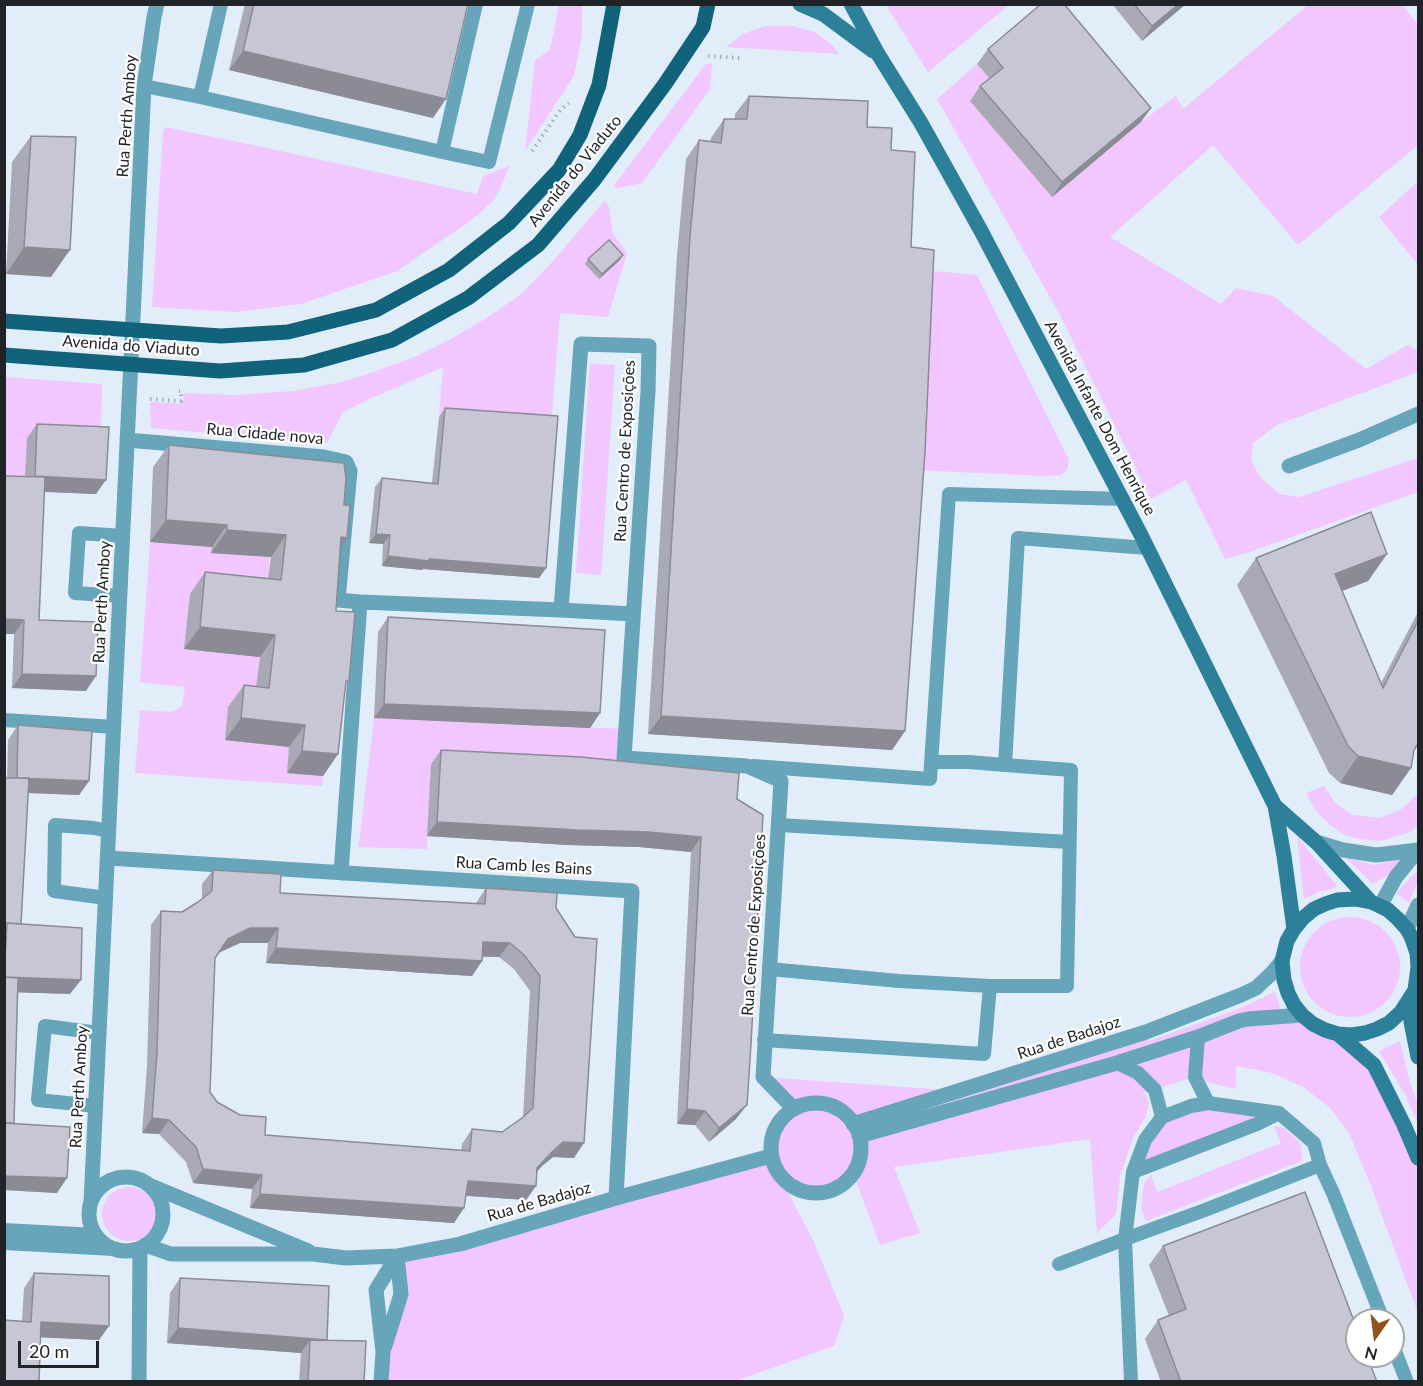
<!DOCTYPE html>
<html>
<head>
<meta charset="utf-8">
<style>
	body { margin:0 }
	#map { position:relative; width:1423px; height:1386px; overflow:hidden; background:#e2edfa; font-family:Lato,sans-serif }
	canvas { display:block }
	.frame { position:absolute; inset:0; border:6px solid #202429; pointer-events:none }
	.north { position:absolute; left:1345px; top:1308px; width:60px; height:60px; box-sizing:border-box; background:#fff; border:2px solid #a6a7a9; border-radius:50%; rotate:194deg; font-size:16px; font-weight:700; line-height:24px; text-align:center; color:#202429 }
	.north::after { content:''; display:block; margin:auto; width:21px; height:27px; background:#92521c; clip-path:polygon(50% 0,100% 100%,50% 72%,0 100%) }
	.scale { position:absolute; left:18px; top:1341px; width:81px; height:27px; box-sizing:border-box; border:3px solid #202429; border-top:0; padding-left:8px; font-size:18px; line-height:21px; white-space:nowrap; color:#202429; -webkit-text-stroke:4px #fff; paint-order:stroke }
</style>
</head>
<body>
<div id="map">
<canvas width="1423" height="1386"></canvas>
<div class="frame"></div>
<div class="north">N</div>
<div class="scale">20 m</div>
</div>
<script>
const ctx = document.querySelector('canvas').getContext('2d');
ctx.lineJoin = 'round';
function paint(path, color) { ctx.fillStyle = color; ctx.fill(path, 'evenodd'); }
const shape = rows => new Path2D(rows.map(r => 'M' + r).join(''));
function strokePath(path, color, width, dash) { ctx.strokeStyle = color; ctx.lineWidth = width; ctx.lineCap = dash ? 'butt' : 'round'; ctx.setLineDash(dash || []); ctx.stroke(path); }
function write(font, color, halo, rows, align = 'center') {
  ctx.font = font + ' Lato,sans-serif'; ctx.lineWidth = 4.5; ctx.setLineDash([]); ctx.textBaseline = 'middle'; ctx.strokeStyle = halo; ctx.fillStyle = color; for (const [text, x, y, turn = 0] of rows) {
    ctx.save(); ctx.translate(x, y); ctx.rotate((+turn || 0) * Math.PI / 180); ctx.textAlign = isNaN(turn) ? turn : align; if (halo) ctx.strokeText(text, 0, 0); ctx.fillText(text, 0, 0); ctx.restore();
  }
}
const green = shape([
	[559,5,582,5,582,35,574,76,525,151,535,60,550,50],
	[886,5,1009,5,928,72],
	[1308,5,1402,5,1418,24,1418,145,1298,245,1213,145,1110,237,1221,304,1236,288,1273,296,1366,369,1408,345,1418,351,1418,372,1277,425,1253,443,1251,460,1260,477,1279,494,1299,497,1418,458,1418,492,1247,553,1225,559,1186,480,1151,499,1059,313,937,99,977,64,993,82,1052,197,1141,122,1176,96,1183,109],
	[765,26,793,26,815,32,832,45,839,54,726,47,743,34],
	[712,63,710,89,642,183,618,188,613,187,706,64],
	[165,127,267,148,477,194,483,176,509,166,501,187,493,201,469,222,397,271,301,304,235,312,152,307,163,132],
	[1418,181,1418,265,1379,217],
	[605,200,609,207,613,234,627,253,608,317,560,313,551,426,439,417,443,367,372,398,343,412,327,443,151,428,150,402,183,404,184,393,236,395,293,391,337,383,368,374,412,358,449,340,485,319,520,295,554,260],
	[922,270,977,275,1069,460,1067,470,1061,475,1043,476,913,470],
	[590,364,615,365,601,575,576,573],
	[5,377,102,384,101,438,25,491,5,490],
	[150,542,192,545,271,545,256,694,226,740,289,747,323,776,322,786,135,773,140,710,171,712,182,706,185,687,140,682],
	[374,718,626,729,621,777,431,765,427,849,357,847,359,843],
	[1324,786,1335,803,1353,815,1380,818,1402,809,1415,796,1418,798,1418,825,1411,832,1380,841,1358,839,1343,834,1330,825,1317,812,1306,793],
	[1297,836,1338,887,1319,892,1304,899],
	[1346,858,1374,865,1405,858,1387,876,1373,884],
	[1418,870,1418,881,1409,903,1396,893],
	'1300 967a50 50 0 1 1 100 0a50 50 0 1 1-100 0Z',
	[1275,992,1281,1010,1198,1037,1302,1015,1374,1065,1418,1158,1418,1313,1371,1186,1349,1133,1329,1107,1303,1087,1272,1073,1236,1066,1236,1089,1214,1084,1195,1077,1144,1092,1149,1103,1146,1116,1133,1138,1120,1176,1116,1214,1097,1233,1090,1139,894,1167,920,1233,880,1245,853,1173,859,1161,861,1148,859,1136,852,1121,841,1111,825,1104,809,1104,794,1109,763,1077,960,1091,1146,1032,1149,1041,1238,1009],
	[1400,1041,1409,1079,1418,1104,1418,1124,1406,1096,1379,1051],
	[1191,1106,1279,1113,1133,1172,1162,1117],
	'776 1148a40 40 0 1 1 80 0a40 40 0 1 1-80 0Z',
	[1274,1126,1284,1128,1301,1144,1302,1161,1146,1221,1142,1211,1142,1198,1144,1183,1151,1175,1157,1192,1281,1143],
	[771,1156,774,1166,813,1240,844,1316,834,1346,735,1381,381,1382,401,1294,397,1256],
	'102 1214a27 27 0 1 1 54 0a27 27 0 1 1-54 0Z'
]);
const path = shape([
	[708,56,740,58],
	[532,151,561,109,569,103],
	[150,399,181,401,181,391,179,391]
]);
const service = shape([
	[476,4,442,152,489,162,528,4],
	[144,86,200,97,442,152],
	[200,97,221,4],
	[120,596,75,593,79,533,123,536],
	[4,720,114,727],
	[931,762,969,762,1005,765],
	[753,766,930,779,949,494,1123,499],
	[779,825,1069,842],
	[106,898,54,891,55,825,94,828,109,831],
	[769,969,899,981,990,986],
	[1198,1037,1195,1077,1208,1103],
	[764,1040,984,1054,990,986,1067,986,1071,770,1005,765,1018,538,1147,548],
	[1117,1063,1138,1073,1155,1090,1162,1117],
	[96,1106,38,1100,45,1026,99,1033],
	[1133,1172,1257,1124,1279,1113],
	[4,1230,96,1235],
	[4,1243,114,1249],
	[1059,1264,1125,1239,1133,1172,1145,1140,1162,1117,1191,1106,1208,1103,1279,1113,1314,1143,1320,1165,1333,1193,1383,1320],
	[1393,1346,1407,1382],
	[1131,1382,1125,1239,1205,1210,1320,1165]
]);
const minor = shape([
	[127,440,324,457,346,462,350,471,338,600,360,602],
	[1289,466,1359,440,1418,414],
	[561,610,633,614],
	[1316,842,1343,850,1376,855,1418,850],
	[108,858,632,891,616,1198],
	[341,873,360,602,561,610,581,344,649,346,648,391,624,758,747,766,781,781,763,1077,794,1109],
	[1380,906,1396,877,1418,850],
	[1407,929,1418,905],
	'771 1148a45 45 0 1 1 90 0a45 45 0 1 1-90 0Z',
	[853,1124,1146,1032,1241,995,1256,988,1271,974,1282,961],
	[859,1136,1117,1063,1198,1037,1239,1021,1248,1019,1302,1015],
	'89 1214a37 37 0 1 1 74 0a37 37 0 1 1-74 0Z',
	[151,1186,308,1251],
	[91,1202,144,86,154,17,157,4],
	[145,1245,171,1254,313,1254,346,1258,397,1256,460,1244,616,1198,771,1156],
	[385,1346,401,1294,397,1256],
	[139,1382,140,1248],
	[381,1382,383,1352,376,1290,397,1256]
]);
const secondary = shape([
	[800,4,823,14,873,51],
	[851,4,878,54,921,123,980,229,1141,535,1275,806,1284,856,1294,929],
	[1275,806,1316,842,1371,902],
	[1418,966,1417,953,1411,936,1407,929,1398,919,1388,910,1380,906,1371,902,1355,899,1337,900,1325,904,1314,909,1303,918,1294,929,1287,941,1282,961,1284,980,1288,993,1294,1005,1302,1015,1313,1024,1325,1030,1338,1034,1351,1035,1365,1033,1377,1029,1389,1023,1401,1012,1415,990,1418,967],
	[1411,998,1411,1022,1418,1057],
	[1338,1034,1374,1065,1404,1125,1418,1158]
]);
const primary = shape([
	[4,321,221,336,288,332,376,310,449,270,509,223,559,170,580,135,599,85,614,4],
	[4,355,220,371,304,365,392,340,468,298,538,245,594,180,665,84,703,27,708,4]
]);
const wall = shape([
	[245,4,468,4,433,118,229,70],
	[1112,4,1186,4,1142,41],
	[988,49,1141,122,1052,197,970,101,980,86,990,79,977,64],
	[749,96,867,127,891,150,911,247,905,731,892,750,648,734,677,255,686,159,699,140,710,141,711,138,724,119,735,119,735,114],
	[31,136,51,277,6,274,12,162],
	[588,259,620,260,599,279,585,264],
	[445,408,546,568,539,578,423,569,422,570,382,566,383,544,369,543,375,487,382,478,432,483,439,417],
	[37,424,96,494,44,492,39,620,86,691,12,688,14,634,25,476,27,438],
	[169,445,340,548,336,611,345,687,338,754,323,776,287,773,289,747,225,740,228,707,244,685,256,687,260,657,184,649,190,594,205,572,268,578,271,557,211,553,212,547,150,542,153,467],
	[1387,554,1368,581,1342,591,1381,683,1419,610,1419,742,1414,750,1411,768,1392,795,1340,783,1329,773,1237,585,1256,558],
	[388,617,600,713,590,728,374,718,378,632],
	[18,725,89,781,79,795,28,793,21,924,70,994,18,992,14,1123,57,1193,4,1190,4,778,7,778,8,740],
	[441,750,737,799,736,1119,709,1142,695,1125,677,1124,691,852,639,847,567,845,427,836,431,764],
	[213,870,280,893,476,903,486,888,556,908,574,1158,553,1157,542,1166,537,1172,536,1186,526,1200,466,1196,454,1223,250,1208,252,1189,193,1183,186,1162,159,1134,142,1133,147,1066,151,925,161,911,182,912,202,899,202,884],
	[240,943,268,943,266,963,472,976,482,961,482,957,499,957,514,969,530,991,523,1117,502,1132,472,1129,462,1144,461,1151,265,1135,217,1102,210,1092,215,958,218,953],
	[1163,1246,1377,1382,1161,1382,1145,1339,1158,1320,1169,1316,1149,1265],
	[34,1273,99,1340,41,1337,22,1321,24,1288],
	[180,1278,327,1340,364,1382,299,1382,301,1353,167,1343,170,1293]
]);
const shadedWall = shape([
	[1179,4,1186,4,1142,41,1152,26],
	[243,51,446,99,433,118,229,70],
	[1151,108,1141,122,1052,197,1062,182],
	[24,247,70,250,51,277,6,274],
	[623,255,620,260,599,279,602,274],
	[35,476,106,480,96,494,25,491],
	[166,520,227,525,212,547,150,542],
	[227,530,286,535,271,557,211,553],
	[376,534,390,535,383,544,369,543],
	[341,537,347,538,332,560],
	[1387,554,1368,581,1316,601,1335,574],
	[388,556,429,559,546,568,539,578,423,569,422,570,382,566],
	[4,619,24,620,14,634,4,634],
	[200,627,275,635,260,657,184,649],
	[22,674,96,676,86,691,12,688],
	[384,704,600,713,590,728,374,718],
	[661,716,905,731,892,750,648,734],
	[241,718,305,725,289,747,225,740],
	[302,751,338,754,323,776,287,773],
	[1358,756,1411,768,1392,795,1340,783],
	[17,778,89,781,79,795,6,792],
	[437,822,649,832,701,837,691,852,639,847,567,845,427,836],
	[250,928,278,928,268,943,240,943,218,953,228,939],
	[483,942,510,943,499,957,473,956],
	[276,948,482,961,472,976,266,963],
	[4,977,81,980,70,994,4,992],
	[747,1105,736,1119,709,1142,719,1128],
	[687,1109,705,1111,695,1125,677,1124],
	[152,1118,169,1120,159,1134,142,1133],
	[563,1142,584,1143,574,1158,553,1157,542,1166,527,1182,537,1168,552,1152],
	[203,1169,262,1175,252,1189,193,1183],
	[4,1176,67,1178,57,1193,4,1190],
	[468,1181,536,1186,526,1200,458,1195],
	[260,1194,464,1208,454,1223,250,1208],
	[41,1322,109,1326,99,1340,31,1337],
	[178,1328,327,1340,310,1340,301,1353,167,1343]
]);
const building = shape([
	[254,4,468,4,446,99,243,51,254,4],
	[1041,4,1064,4,1151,108,1062,182,980,86,1003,68,988,49,1041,4],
	[1134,4,1179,4,1152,26,1134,4],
	[749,96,868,101,867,127,892,128,891,150,915,152,911,247,934,250,925,452,905,731,661,716,690,236,699,140,721,143,724,119,747,119,749,96],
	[31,136,76,137,70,250,24,247,31,136],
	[609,240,623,255,602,274,588,259,609,240],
	[445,408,558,416,546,568,429,559,429,561,388,556,390,535,376,534,382,478,438,484,445,408],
	[37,424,109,427,106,480,35,476,37,424],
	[169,445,344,463,346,478,344,505,350,505,347,538,341,537,336,611,355,612,349,681,346,681,338,754,302,751,305,725,241,718,244,685,269,688,275,635,200,627,205,572,281,580,286,535,227,530,227,525,166,520,169,445],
	[4,476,45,477,39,620,98,622,96,676,22,674,24,620,4,619,4,476],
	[1371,512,1387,554,1335,574,1383,688,1419,619,1419,742,1414,750,1411,768,1358,756,1348,746,1256,558,1371,512],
	[388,617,605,630,600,713,384,704,388,617],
	[18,725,92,731,89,781,17,778,18,725],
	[441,750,581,757,739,773,737,799,763,815,751,1044,747,1105,719,1128,705,1111,687,1109,701,837,649,832,577,830,437,822,441,750],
	[4,778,29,778,21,924,4,923,4,778],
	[213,870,281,874,280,893,485,904,486,888,557,893,556,908,575,937,597,939,584,1143,563,1142,552,1152,537,1168,536,1186,468,1181,464,1208,260,1194,262,1175,203,1169,196,1147,169,1120,152,1118,157,1052,161,911,182,912,198,902,212,891,213,870],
	[250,928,278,928,276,948,482,961,483,942,510,943,524,955,540,976,533,1108,522,1118,502,1132,472,1129,470,1151,265,1135,266,1117,240,1115,217,1102,210,1092,215,958,228,939,250,928],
	[7,923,82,928,81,980,4,977,7,923],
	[4,977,18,978,14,1123,4,1123,4,977],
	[4,1123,70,1127,67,1178,4,1176,4,1123],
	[1305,1192,1357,1329,1357,1356,1367,1356,1377,1382,1181,1382,1158,1320,1186,1309,1163,1246,1305,1192],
	[34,1273,109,1276,109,1326,41,1322,39,1382,4,1382,4,1320,31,1322,34,1273],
	[180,1278,329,1286,327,1340,178,1328,180,1278],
	[310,1340,366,1341,364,1382,308,1382,310,1340]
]);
const streetNames = [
	["Rua Perth Amboy",127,116,-86],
	["Avenida do Viaduto",575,171,-51],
	["Avenida do Viaduto",131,346,4],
	["Avenida Infante Dom Henrique",1100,418,62],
	["Rua Cidade nova",265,434,5],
	["Rua Centro de Exposições",625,451,-87],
	["Rua Perth Amboy",102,602,-87],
	["Rua Camb les Bains",524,866,3],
	["Rua Centro de Exposições",754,925,-86],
	["Rua de Badajoz",1069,1038,-18],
	["Rua Perth Amboy",79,1087,-87],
	["Rua de Badajoz",539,1202,-16]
];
paint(green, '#f2c6fe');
strokePath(path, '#a4acb7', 4, [1.5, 4.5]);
strokePath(service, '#67a5bb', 14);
strokePath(minor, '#67a5bb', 15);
strokePath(secondary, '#2d8099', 15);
strokePath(primary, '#10637a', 15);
paint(wall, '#aaaab7');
paint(shadedWall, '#8b8b95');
paint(building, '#c6c6d5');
strokePath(building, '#8b8b95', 1.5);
write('16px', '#202429', '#fff', streetNames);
</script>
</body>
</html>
